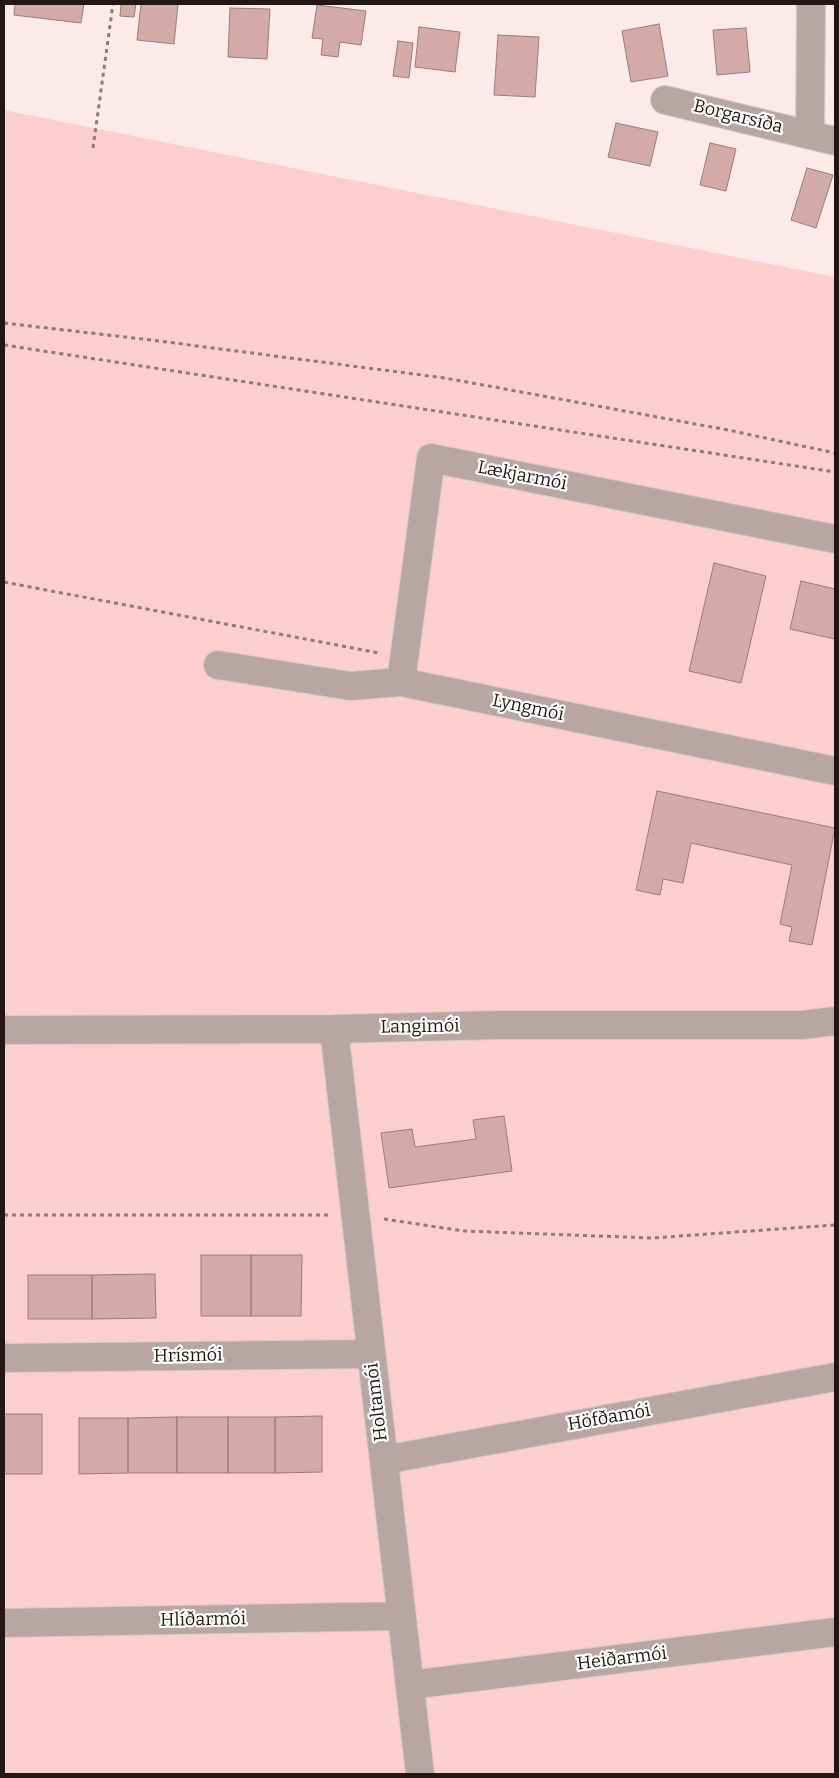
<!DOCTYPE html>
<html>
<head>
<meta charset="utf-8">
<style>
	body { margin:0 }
	#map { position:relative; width:839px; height:1778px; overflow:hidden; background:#fbeae9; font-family:Bitter,serif }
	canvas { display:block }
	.frame { position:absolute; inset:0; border:5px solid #241616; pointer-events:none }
</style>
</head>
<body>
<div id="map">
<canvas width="839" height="1778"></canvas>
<div class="frame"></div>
</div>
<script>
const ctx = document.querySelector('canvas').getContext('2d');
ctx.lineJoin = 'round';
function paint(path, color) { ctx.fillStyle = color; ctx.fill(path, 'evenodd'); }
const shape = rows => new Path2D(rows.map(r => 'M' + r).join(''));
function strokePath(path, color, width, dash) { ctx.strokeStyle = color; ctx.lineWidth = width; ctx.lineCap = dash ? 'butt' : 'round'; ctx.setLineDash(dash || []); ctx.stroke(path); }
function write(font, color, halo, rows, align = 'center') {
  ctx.font = font + ' Bitter,serif'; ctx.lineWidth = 4.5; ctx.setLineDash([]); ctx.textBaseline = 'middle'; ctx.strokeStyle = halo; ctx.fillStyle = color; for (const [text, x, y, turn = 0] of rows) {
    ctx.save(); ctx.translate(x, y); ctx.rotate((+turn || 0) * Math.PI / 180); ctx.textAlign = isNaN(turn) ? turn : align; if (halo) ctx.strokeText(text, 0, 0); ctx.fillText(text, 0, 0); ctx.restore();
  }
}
const green = shape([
	[4,110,835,277,835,1774,4,1774]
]);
const building = shape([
	[15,4,84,4,81,23,14,15,15,4],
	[121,4,136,4,134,17,120,16,121,4],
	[141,4,178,4,174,44,137,40,141,4],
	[317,5,366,11,361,45,340,42,338,57,321,55,323,39,312,38,317,5],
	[230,8,270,9,267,59,228,57,230,8],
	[659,24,668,76,631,82,622,31,659,24],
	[419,27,460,32,455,72,415,67,419,27],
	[746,28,750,72,717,75,713,30,746,28],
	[498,35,539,37,535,97,494,95,498,35],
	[398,41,413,43,409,78,393,76,398,41],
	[616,123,658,132,650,166,608,157,616,123],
	[710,143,736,149,726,191,700,185,710,143],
	[807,168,833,175,816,228,791,220,807,168],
	[714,563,766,576,741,683,689,671,714,563],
	[801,581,835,589,835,639,790,629,801,581],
	[657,791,835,828,812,945,789,941,792,927,780,924,792,865,691,843,683,883,663,879,660,895,636,890,657,791],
	[504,1116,512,1171,389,1188,381,1133,412,1129,415,1147,476,1139,473,1120,504,1116],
	[201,1255,251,1255,251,1316,201,1316,201,1255],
	[251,1255,302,1255,301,1316,251,1316,251,1255],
	[155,1274,156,1318,92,1319,92,1275,155,1274],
	[28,1275,92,1275,92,1319,28,1319,28,1275],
	[4,1414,42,1414,42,1474,4,1474,4,1414],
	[322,1416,322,1472,275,1473,275,1417,322,1416],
	[177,1417,228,1417,228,1473,177,1473,177,1417],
	[177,1417,177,1473,128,1473,128,1418,177,1417],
	[228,1417,275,1417,275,1473,228,1473,228,1417],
	[79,1418,128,1418,128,1473,79,1474,79,1418]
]);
const path = shape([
	[93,148,113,4],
	[4,323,151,340,445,378,728,430,835,453],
	[4,345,835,472],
	[4,582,379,653],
	[4,1215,328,1215],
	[384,1219,464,1231,652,1238,835,1225]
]);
const minor = shape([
	[665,100,810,135,811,4],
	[810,135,835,141],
	[218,665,350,686,401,682,835,771],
	[401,682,431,458,835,539],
	[334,1029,420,1774],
	[4,1030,334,1029,499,1025,802,1025,835,1021],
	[4,1358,371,1354],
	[384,1460,835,1377],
	[4,1623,402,1616],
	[410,1685,835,1632]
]);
const streetNames = [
	["Borgarsíða",738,117,14],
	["Lækjarmói",522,476,11],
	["Lyngmói",528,708,12],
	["Langimói",420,1027,-1],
	["Hrísmói",188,1356,-1],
	["Holtamói",377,1402,-97],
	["Höfðamói",609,1418,-10],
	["Hlíðarmói",203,1620,-1],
	["Heiðarmói",622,1659,-7]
];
paint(green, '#fccfce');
paint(building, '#d2aba9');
strokePath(building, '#9e7a78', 1);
strokePath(minor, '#d9c8c7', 30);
strokePath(path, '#8b7b7b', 3, [4, 4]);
strokePath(minor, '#b8a6a5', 28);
write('18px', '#241616', '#fff', streetNames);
</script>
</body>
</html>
